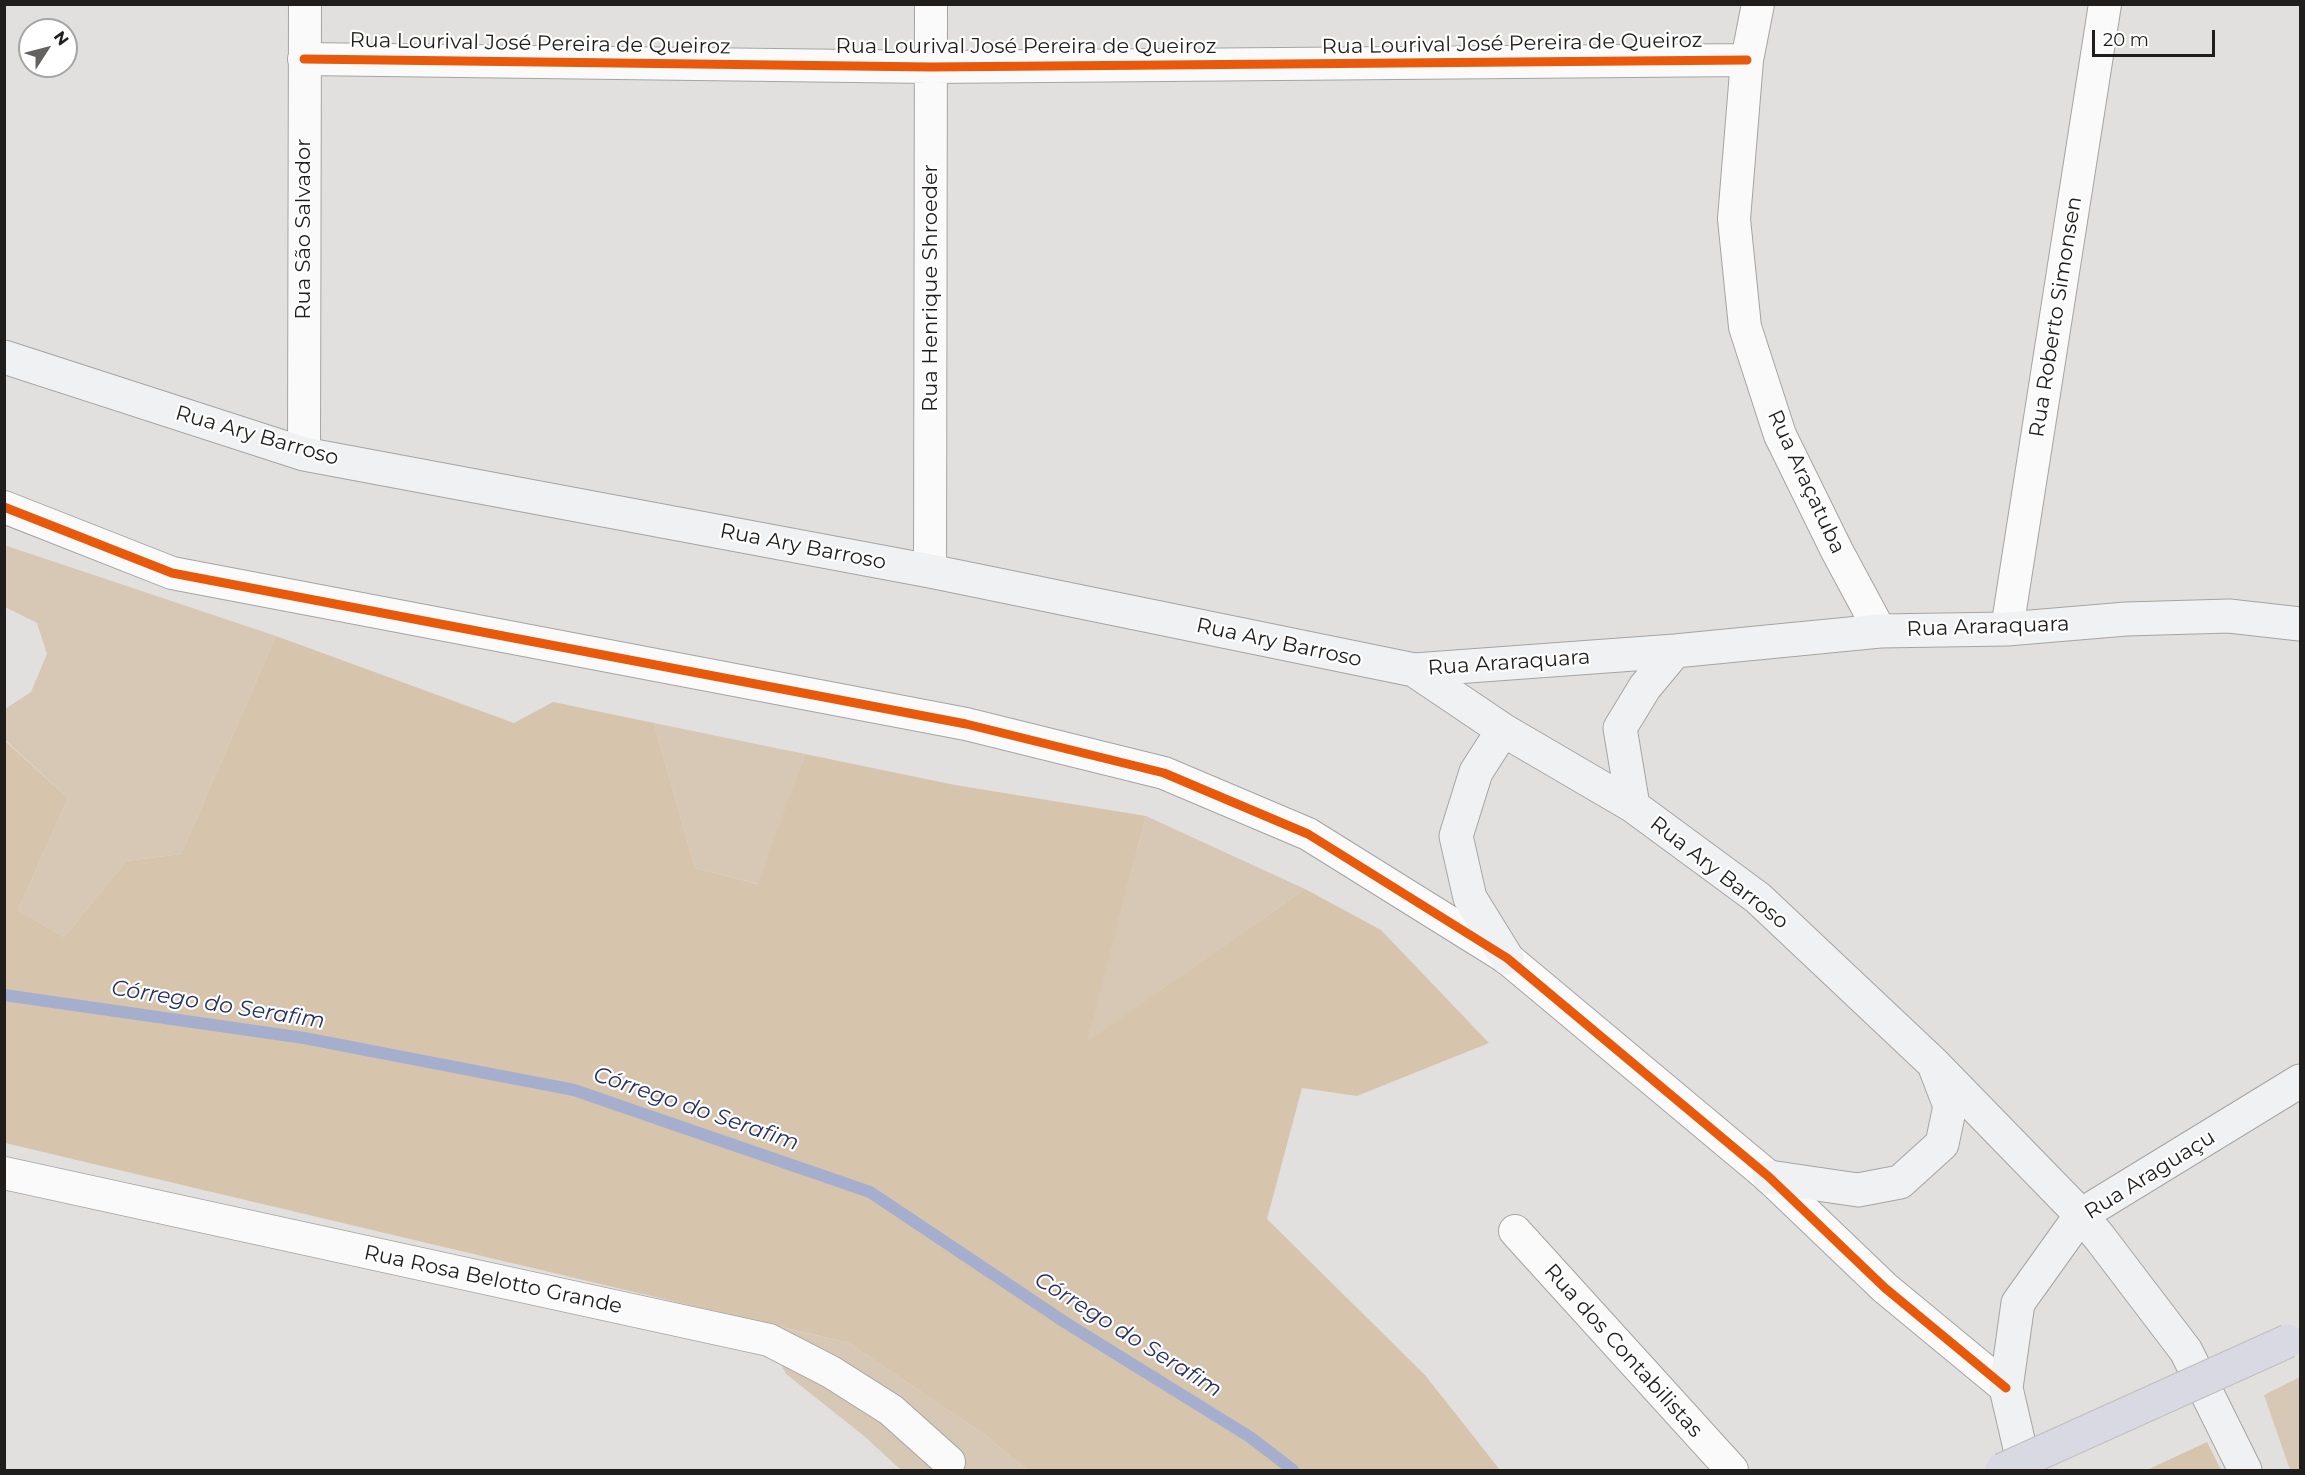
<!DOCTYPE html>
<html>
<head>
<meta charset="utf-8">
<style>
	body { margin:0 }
	#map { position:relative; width:2305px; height:1475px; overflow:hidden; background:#e2e0de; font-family:Montserrat,sans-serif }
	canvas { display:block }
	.frame { position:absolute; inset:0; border:6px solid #1f1e1c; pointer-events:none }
	.north { position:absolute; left:18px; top:18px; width:60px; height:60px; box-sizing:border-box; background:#fff; border:2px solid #a5a5a4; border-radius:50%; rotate:54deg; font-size:16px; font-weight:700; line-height:24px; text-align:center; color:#1f1e1c }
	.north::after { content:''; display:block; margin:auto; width:21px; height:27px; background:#636260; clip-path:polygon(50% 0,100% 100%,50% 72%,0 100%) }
	.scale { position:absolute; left:2092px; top:30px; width:123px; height:27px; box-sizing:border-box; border:3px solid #1f1e1c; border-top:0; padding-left:8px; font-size:18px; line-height:21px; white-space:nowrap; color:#1f1e1c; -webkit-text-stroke:4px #fff; paint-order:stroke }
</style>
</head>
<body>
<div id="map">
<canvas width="2305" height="1475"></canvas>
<div class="frame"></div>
<div class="north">N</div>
<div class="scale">20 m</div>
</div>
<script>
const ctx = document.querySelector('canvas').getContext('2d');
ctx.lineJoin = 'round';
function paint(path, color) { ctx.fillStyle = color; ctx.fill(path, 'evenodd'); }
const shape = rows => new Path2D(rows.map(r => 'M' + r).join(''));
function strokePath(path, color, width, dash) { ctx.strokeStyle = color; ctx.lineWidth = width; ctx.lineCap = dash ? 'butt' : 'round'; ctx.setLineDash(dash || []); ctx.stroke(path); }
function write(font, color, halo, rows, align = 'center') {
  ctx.font = font + ' Montserrat,sans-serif'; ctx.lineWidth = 4.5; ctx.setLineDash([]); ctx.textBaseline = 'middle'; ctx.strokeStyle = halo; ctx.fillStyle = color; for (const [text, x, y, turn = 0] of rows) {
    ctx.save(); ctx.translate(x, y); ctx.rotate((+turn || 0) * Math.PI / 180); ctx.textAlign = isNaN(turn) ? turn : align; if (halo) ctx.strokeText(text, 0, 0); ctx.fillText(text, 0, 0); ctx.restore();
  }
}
const green = shape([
	[4,545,276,636,181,854,126,861,64,937,18,910,68,798,5,740,5,709,31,692,47,654,37,623,5,607],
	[654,723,805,754,759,884,695,868],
	[1146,816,1305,889,1086,1042],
	[759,1322,849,1343,985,1435,1027,1470,901,1470,864,1436,786,1374],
	[2300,1377,2300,1470,2290,1470,2264,1395]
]);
const forest = shape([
	[276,636,514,723,553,702,654,723,695,868,758,884,805,754,955,785,1146,816,1087,1041,1305,889,1381,930,1489,1043,1357,1096,1302,1088,1267,1219,1425,1375,1500,1470,1027,1470,985,1435,849,1343,5,1143,4,740,68,798,18,910,64,937,126,861,181,854],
	[2207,1442,2221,1470,2147,1470]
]);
const stream = shape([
	[4,995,304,1038,574,1090,870,1192,1066,1323,1250,1437,1293,1470]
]);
const street = shape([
	[1758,4,1747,60,1734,219,1745,327,1780,435,1837,551,1880,631],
	[304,59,931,67,1747,60],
	[304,454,305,4],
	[4,507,172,573,966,724,1164,773,1308,834,1507,958,1769,1177,1885,1288,2006,1388],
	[930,571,931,4],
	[2007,629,2105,4],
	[4,1173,769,1340,831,1372,891,1410,949,1462],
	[1515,1231,1732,1470]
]);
const secondary = shape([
	[4,357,304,454,930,571,1414,670,1503,730,1633,806,1758,898,1933,1063,2081,1215,2100,1238,2186,1351,2245,1470],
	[1414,670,1675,651,1880,631,2007,629,2126,619,2229,616,2300,624],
	[1503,730,1476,772,1456,836,1470,898,1507,958],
	[1633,806,1620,728,1645,687,1675,651],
	[1769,1177,1858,1190,1900,1182,1942,1144,1950,1106,1936,1070],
	[2025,1470,2006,1388,2018,1303,2081,1215,2300,1081]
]);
const highwayBridge = shape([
	[2002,1470,2288,1341]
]);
const cycleway = shape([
	[304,59,931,67,1747,60],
	[4,507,172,573,966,724,1164,773,1308,834,1507,958,1769,1177,1885,1288,2006,1388]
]);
const streetNames = [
	["Rua Lourival José Pereira de Queiroz",540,44,1],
	["Rua Lourival José Pereira de Queiroz",1512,44,-1],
	["Rua Lourival José Pereira de Queiroz",1026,47],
	["Rua São Salvador",304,229,-90],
	["Rua Henrique Shroeder",931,288,-90],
	["Rua Roberto Simonsen",2056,317,-81],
	["Rua Ary Barroso",257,436,16],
	["Rua Araçatuba",1806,482,65],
	["Rua Ary Barroso",803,547,11],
	["Rua Araraquara",1988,627,-2],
	["Rua Ary Barroso",1279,643,12],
	["Rua Araraquara",1509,663,-4],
	["Rua Ary Barroso",1719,873,38],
	["Rua Araguaçu",2150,1175,-32],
	["Rua Rosa Belotto Grande",493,1280,12],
	["Rua dos Contabilistas",1623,1351,48]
];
const waterNames = [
	["Córrego do Serafim",218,1005,9],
	["Córrego do Serafim",696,1109,19],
	["Córrego do Serafim",1128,1335,32]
];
paint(green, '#d6c8b4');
paint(forest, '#d6c5ac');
strokePath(stream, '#a6aecd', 12);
strokePath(street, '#a6a4a2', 34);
strokePath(secondary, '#a6a4a2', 35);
strokePath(street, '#fbfafa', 32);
strokePath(secondary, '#f0f1f3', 33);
strokePath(highwayBridge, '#bfbebd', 35, []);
strokePath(highwayBridge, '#d8d9e2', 33);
strokePath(cycleway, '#e8590c', 9);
write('21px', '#1f1e1c', '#fff', streetNames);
write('italic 22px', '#253068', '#fff', waterNames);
</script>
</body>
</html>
